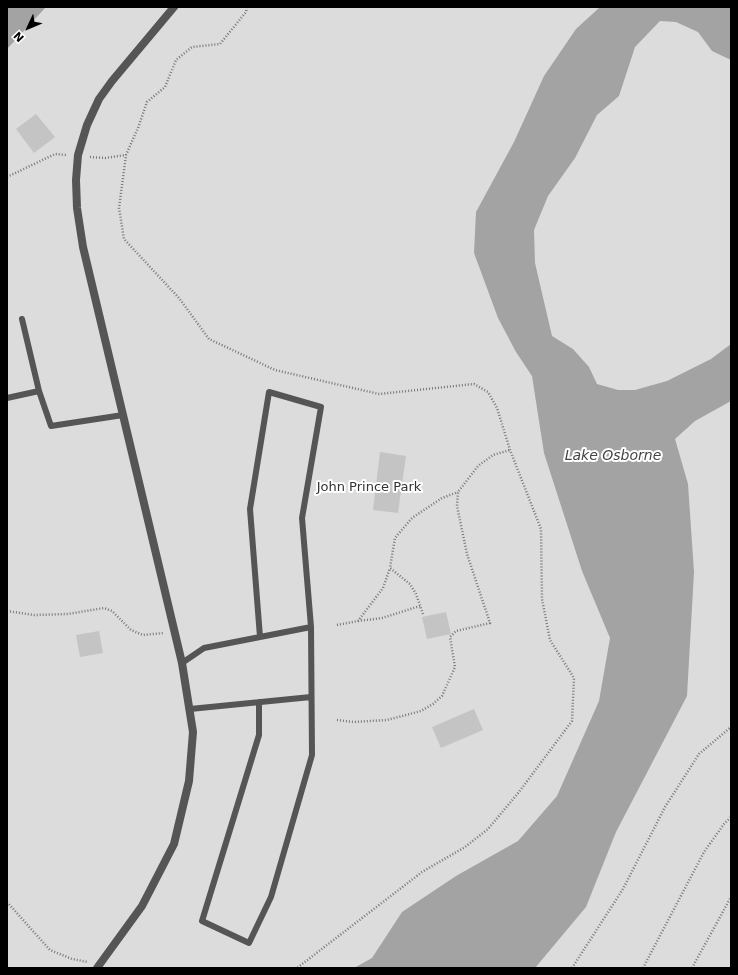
<!DOCTYPE html>
<html>
<head>
<meta charset="utf-8">
<style>
	body { margin:0 }
	#map { position:relative; width:738px; height:975px; overflow:hidden; background:#fff; font-family:"DejaVu Sans",sans-serif }
	canvas { display:block }
	.frame { position:absolute; inset:0; border:8px solid #000; pointer-events:none }
	.north { position:absolute; left:8px; top:8px; width:40px; height:40px; -webkit-text-stroke:3px #fff; paint-order:stroke; rotate:226deg; font-size:11px; font-weight:700; line-height:16px; text-align:center; color:#000 }
	.north::after { content:''; display:block; margin:auto; width:14px; height:18px; background:#000; clip-path:polygon(50% 0,100% 100%,50% 72%,0 100%) }
</style>
</head>
<body>
<div id="map">
<canvas width="738" height="975"></canvas>
<div class="frame"></div>
<div class="north">N</div>
</div>
<script>
const ctx = document.querySelector('canvas').getContext('2d');
ctx.lineJoin = 'round';
function paint(path, color) { ctx.fillStyle = color; ctx.fill(path, 'evenodd'); }
const shape = rows => new Path2D(rows.map(r => 'M' + r).join(''));
function strokePath(path, color, width, dash) { ctx.strokeStyle = color; ctx.lineWidth = width; ctx.lineCap = dash ? 'butt' : 'round'; ctx.setLineDash(dash || []); ctx.stroke(path); }
function write(font, color, halo, rows, align = 'center') {
  ctx.font = font + ' "DejaVu Sans",sans-serif'; ctx.lineWidth = 4; ctx.setLineDash([]); ctx.textBaseline = 'middle'; ctx.strokeStyle = halo; ctx.fillStyle = color; for (const [text, x, y, turn = 0] of rows) {
    ctx.save(); ctx.translate(x, y); ctx.rotate((+turn || 0) * Math.PI / 180); ctx.textAlign = isNaN(turn) ? turn : align; if (halo) ctx.strokeText(text, 0, 0); ctx.fillText(text, 0, 0); ctx.restore();
  }
}
const green = shape([
	[7,7,731,7,731,968,7,968]
]);
const water = shape([
	[7,7,46,7,7,49],
	[600,7,731,7,731,60,712,51,698,32,676,22,660,21,635,47,619,96,597,115,575,158,548,196,534,230,535,263,552,336,573,349,589,367,597,384,618,390,635,390,667,381,711,359,731,344,731,401,695,421,675,439,688,484,694,572,687,696,616,832,586,907,535,968,354,968,372,958,402,912,456,876,518,841,557,796,599,701,610,638,582,571,544,453,532,376,516,352,498,318,474,253,476,212,514,142,544,76,576,29]
]);
const building = shape([
	[36,114,55,137,34,153,16,129],
	[380,452,406,456,398,513,373,510],
	[446,612,451,634,427,639,422,617],
	[99,631,103,653,80,657,76,635],
	[474,709,483,730,441,748,432,727]
]);
const path = shape([
	[247,7,246,12,220,44,192,47,176,60,165,87,147,102,138,128,126,155,119,208,124,239,179,298,209,339,275,370,379,394,474,384,488,392,497,408,510,450,541,529,542,599,550,640,574,678,572,721,519,792,488,829,465,847,422,872,297,968],
	[90,157,105,158,126,155],
	[7,177,55,154,67,155],
	[7,611,34,615,68,614,104,608,112,611,131,630,143,635,164,633],
	[423,614,416,594,410,584,390,568,395,538,412,518,442,498,458,492],
	[358,621,382,618,420,606],
	[337,625,358,621,383,588,390,568],
	[337,720,353,722,387,720,421,711,433,704,442,696,455,667,450,637,456,631,490,623,467,554,457,506,458,492,478,466,493,455,510,450],
	[7,902,50,950,72,959,88,962],
	[572,968,623,889,665,807,699,754,731,727],
	[643,968,704,852,724,824,731,817],
	[692,968,731,897]
]);
const lane = shape([
	[22,319,39,391],
	[7,398,39,391,51,426,123,415],
	[260,637,250,509,269,392,321,407,302,518,311,627],
	[182,663,204,648,311,627,312,755,271,897,249,943,202,921,259,735,259,702],
	[190,709,311,697]
]);
const street = shape([
	[97,968,142,906,174,844,189,781,193,732,182,663,83,247,77,208,76,180,78,155,87,125,99,99,112,81,174,7]
]);
const parkNames = [
	["John Prince Park",369,488]
];
const waterNames = [
	["Lake Osborne",613,456]
];
paint(green, '#dcdcdc');
paint(water, '#a3a3a3');
paint(building, '#c4c4c4');
strokePath(path, '#777', 2.5, [1, 2]);
strokePath(lane, '#555', 6);
strokePath(street, '#555', 8);
write('13px', '#333', '#fff', parkNames);
write('italic 14px', '#444', '#fff', waterNames);
</script>
</body>
</html>
